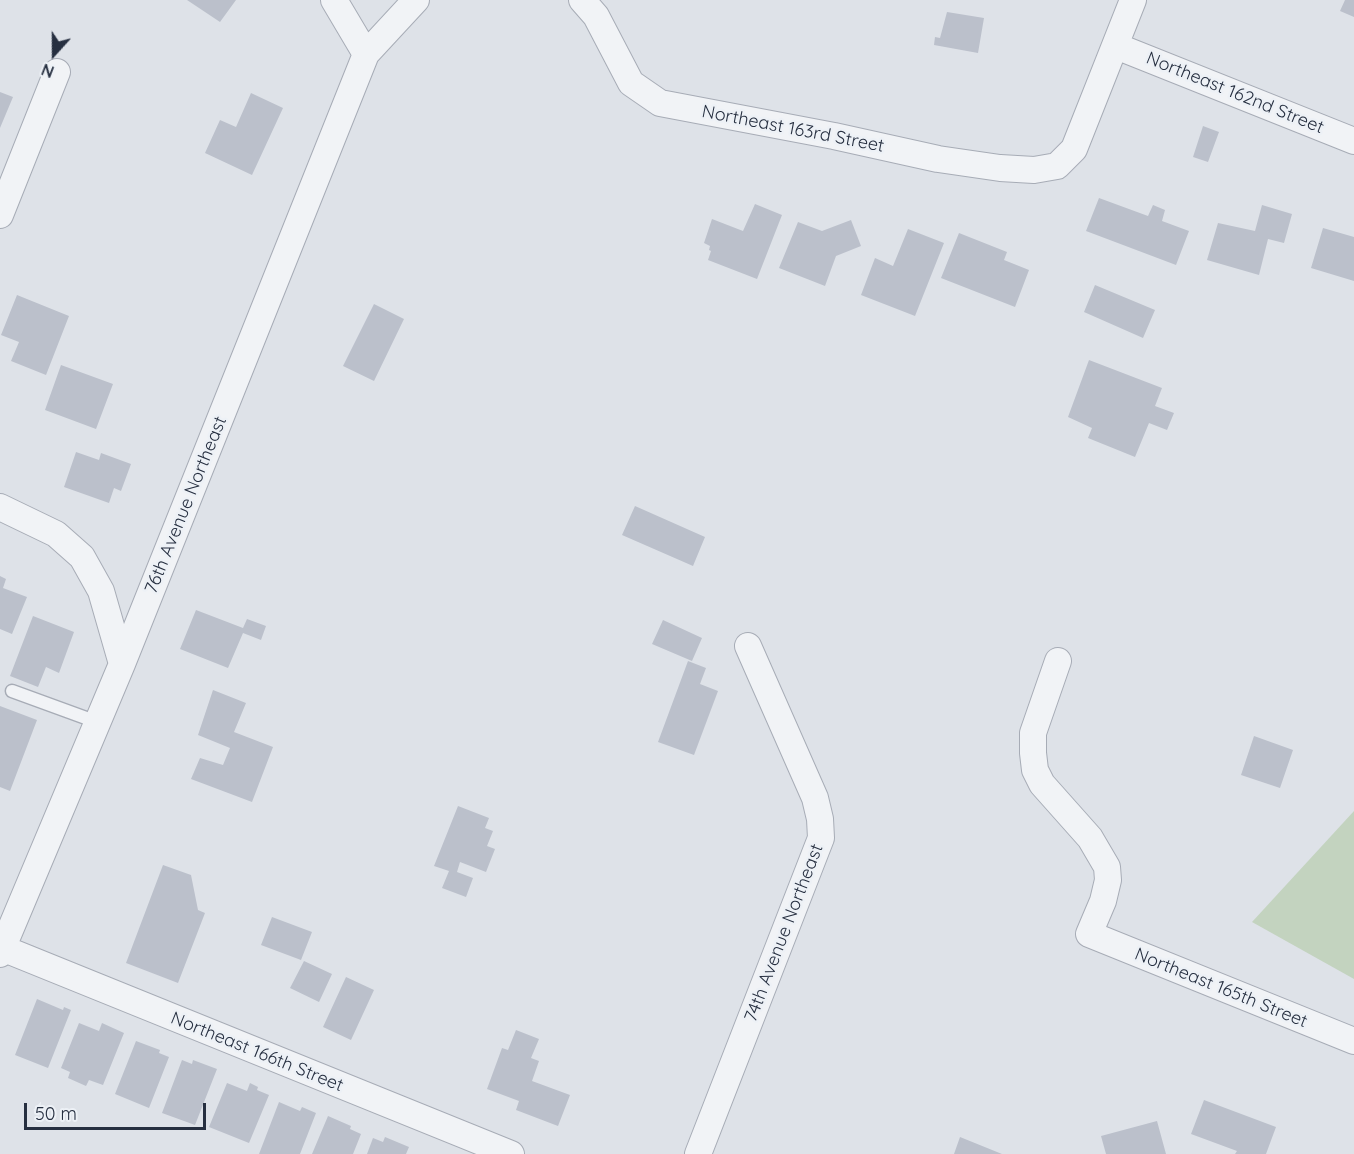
<!DOCTYPE html>
<html>
<head>
<meta charset="utf-8">
<style>
	body { margin:0 }
	#map { position:relative; width:1354px; height:1154px; overflow:hidden; background:#dee2e8; font-family:Quicksand,sans-serif }
	canvas { display:block }
	.north { position:absolute; left:24px; top:24px; width:60px; height:60px; -webkit-text-stroke:4px #edf1f6; paint-order:stroke; rotate:201deg; font-size:16px; font-weight:700; line-height:24px; text-align:center; color:#262f40 }
	.north::after { content:''; display:block; margin:auto; width:21px; height:27px; background:#262f40; clip-path:polygon(50% 0,100% 100%,50% 72%,0 100%) }
	.scale { position:absolute; left:24px; top:1103px; width:182px; height:27px; box-sizing:border-box; border:3px solid #262f40; border-top:0; padding-left:8px; font-size:18px; line-height:21px; white-space:nowrap; color:#262f40; -webkit-text-stroke:4px #edf1f6; paint-order:stroke }
</style>
</head>
<body>
<div id="map">
<canvas width="1354" height="1154"></canvas>
<div class="north">N</div>
<div class="scale">50 m</div>
</div>
<script>
const ctx = document.querySelector('canvas').getContext('2d');
ctx.lineJoin = 'round';
function paint(path, color) { ctx.fillStyle = color; ctx.fill(path, 'evenodd'); }
const shape = rows => new Path2D(rows.map(r => 'M' + r).join(''));
function strokePath(path, color, width, dash) { ctx.strokeStyle = color; ctx.lineWidth = width; ctx.lineCap = dash ? 'butt' : 'round'; ctx.setLineDash(dash || []); ctx.stroke(path); }
function write(font, color, halo, rows, align = 'center') {
  ctx.font = font + ' Quicksand,sans-serif'; ctx.lineWidth = 5; ctx.setLineDash([]); ctx.textBaseline = 'middle'; ctx.strokeStyle = halo; ctx.fillStyle = color; for (const [text, x, y, turn = 0] of rows) {
    ctx.save(); ctx.translate(x, y); ctx.rotate((+turn || 0) * Math.PI / 180); ctx.textAlign = isNaN(turn) ? turn : align; if (halo) ctx.strokeText(text, 0, 0); ctx.fillText(text, 0, 0); ctx.restore();
  }
}
const green = shape([
	[1354,811,1354,979,1252,922]
]);
const building = shape([
	[187,0,236,0,220,22],
	[1345,0,1354,0,1354,17,1340,11],
	[947,12,984,18,978,53,934,45,935,37,940,38],
	[0,92,13,97,0,128],
	[251,93,283,108,252,175,205,153,220,120,236,127],
	[1203,126,1219,132,1208,162,1193,157],
	[1099,198,1148,216,1153,205,1165,210,1162,221,1189,231,1176,265,1086,231],
	[755,204,782,215,757,279,708,260,711,251,709,250,710,246,704,243,712,219,743,231],
	[1262,205,1292,214,1284,243,1268,239,1259,275,1207,260,1218,223,1255,231],
	[851,220,861,246,836,256,825,286,779,268,798,222,822,231],
	[1323,228,1354,237,1354,281,1311,268],
	[908,229,944,243,915,316,861,295,875,258,893,266],
	[959,233,1007,252,1004,260,1029,270,1015,307,941,278],
	[1095,285,1155,310,1143,338,1084,312],
	[17,295,69,316,46,375,11,361,19,342,1,335],
	[374,304,404,319,374,381,343,366],
	[1089,360,1162,388,1155,406,1174,413,1167,430,1149,423,1135,457,1088,438,1092,428,1068,417],
	[61,365,113,384,96,429,45,410],
	[76,452,99,460,101,453,131,464,121,491,114,488,109,503,64,487],
	[635,506,705,537,693,566,622,535],
	[0,576,6,579,3,588,27,597,12,634,0,629],
	[196,610,243,628,247,619,266,626,261,640,243,633,228,668,180,649],
	[33,616,74,632,59,673,46,667,38,687,10,676],
	[663,620,702,638,692,661,652,644],
	[688,661,706,668,700,684,718,691,694,755,658,742],
	[213,690,246,703,234,732,273,747,252,802,191,779,200,758,223,765,230,748,198,735],
	[0,706,37,720,10,791,0,787],
	[1254,736,1293,750,1280,788,1241,775],
	[458,806,489,818,485,828,493,831,487,846,495,849,486,872,460,862,457,872,473,878,466,897,442,888,449,871,434,866],
	[163,865,191,875,198,910,205,913,178,983,126,963],
	[272,917,312,932,301,960,261,945],
	[304,961,332,974,319,1002,290,988],
	[346,977,374,990,351,1040,323,1027],
	[37,999,63,1010,64,1007,71,1010,48,1068,15,1055],
	[79,1023,99,1031,102,1023,124,1033,103,1085,89,1080,86,1086,68,1078,70,1072,61,1068],
	[516,1030,539,1039,531,1058,539,1061,532,1081,570,1095,558,1126,516,1110,519,1101,487,1089,502,1048,508,1050],
	[136,1041,160,1050,159,1053,169,1057,149,1108,115,1094],
	[182,1060,192,1064,193,1060,217,1069,195,1125,162,1113],
	[227,1083,247,1091,250,1083,258,1087,257,1090,269,1095,249,1143,209,1127],
	[1204,1100,1276,1127,1266,1154,1235,1154,1237,1151,1191,1134],
	[279,1102,300,1111,302,1107,316,1113,300,1154,259,1154],
	[328,1116,351,1126,350,1129,361,1134,353,1154,312,1154],
	[1157,1121,1166,1154,1106,1154,1101,1136],
	[385,1137,409,1147,406,1154,367,1154,373,1138,383,1142],
	[960,1137,1002,1154,954,1154]
]);
const service = shape([
	[12,691,97,722]
]);
const minor = shape([
	[334,0,366,54],
	[582,0,596,16,631,83,660,103,834,136,938,159,1000,168,1034,170,1057,166,1074,149,1133,0],
	[1116,46,1354,141],
	[0,215,57,72],
	[0,507,56,534,82,557,101,591,122,664],
	[1058,661,1033,733,1033,753,1035,770,1042,784,1090,838,1107,867,1108,880,1103,901,1089,934,1354,1041],
	[2,948,511,1154],
	[0,954,122,664,366,54,416,0],
	[698,1154,821,838,820,819,815,798,748,646]
]);
const streetNames = [
	["Northeast 162nd Street",1235,93,22],
	["Northeast 163rd Street",793,129,11],
	["76th Avenue Northeast",186,505,-68],
	["74th Avenue Northeast",784,933,-69],
	["Northeast 165th Street",1221,988,22],
	["Northeast 166th Street",257,1052,22]
];
paint(green, '#c3d3bf');
paint(building, '#bbc0cb');
strokePath(service, '#a7acb6', 15);
strokePath(minor, '#a7acb6', 28);
strokePath(service, '#f1f3f6', 12);
strokePath(minor, '#f1f3f6', 26);
write('18px', '#262f40', '#edf1f6', streetNames);
</script>
</body>
</html>
